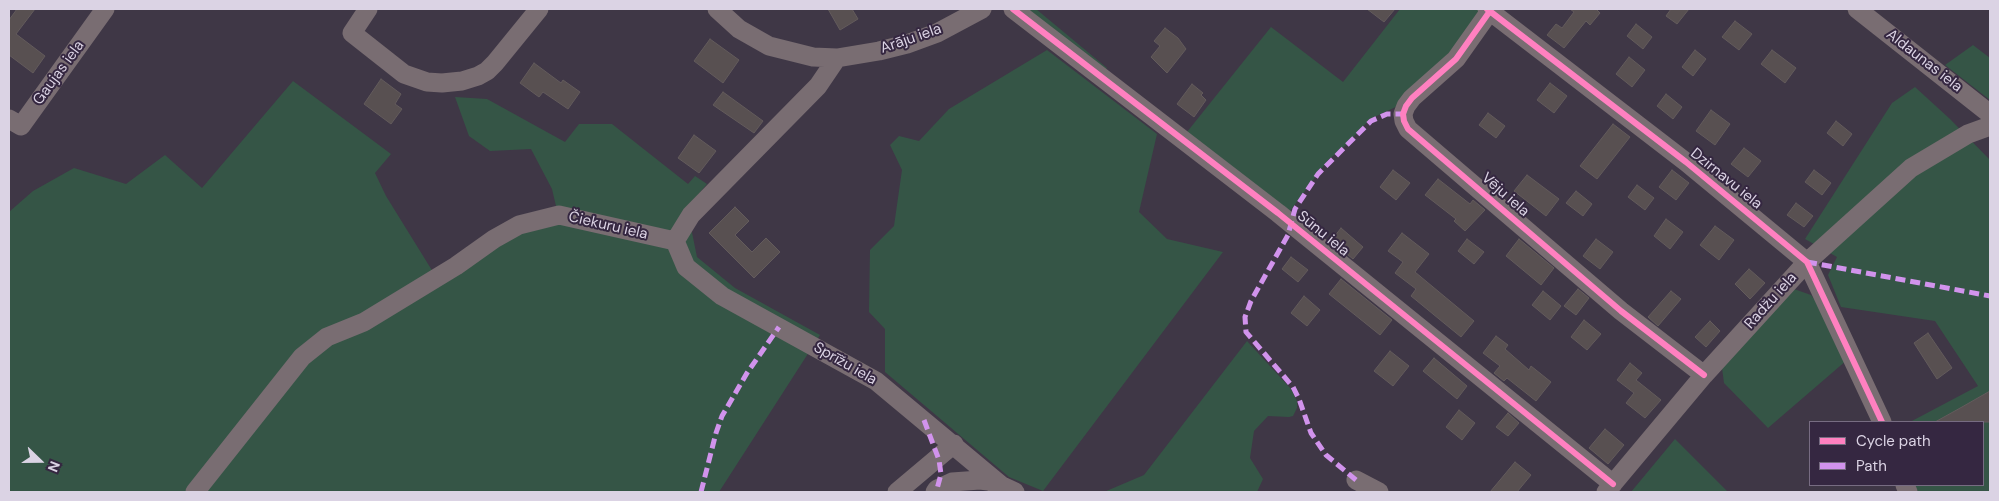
<!DOCTYPE html>
<html>
<head>
<meta charset="utf-8">
<style>
	body { margin:0 }
	#map { position:relative; width:1999px; height:501px; overflow:hidden; background:#3f3746; font-family:"DM Sans",sans-serif }
	canvas { display:block }
	.frame { position:absolute; inset:0; border:10px solid #dbd3e4; pointer-events:none }
	.legend { position:absolute; left:1809px; top:421px; width:175px; height:65px; box-sizing:border-box; background:#352741; border:1px solid #776c82; margin:0; padding:6px 9px; list-style:none; font-size:15px; color:#dbd3e4 }
	.legend li { display:flex; align-items:center; gap:10px; height:25px }
	.legend b { width:25px; border:1px solid #776c82 }
	.north { position:absolute; left:15px; top:436px; width:50px; height:50px; -webkit-text-stroke:4px #352741; paint-order:stroke; rotate:112deg; font-size:14px; font-weight:700; line-height:20px; text-align:center; color:#dbd3e4 }
	.north::after { content:''; display:block; margin:auto; width:18px; height:22px; background:#dbd3e4; clip-path:polygon(50% 0,100% 100%,50% 72%,0 100%) }
</style>
</head>
<body>
<div id="map">
<canvas width="1999" height="501"></canvas>
<div class="frame"></div>
<ul class="legend">
<li><b style="height:6px;background:#ff80c0"></b>Cycle path</li>
<li><b style="height:6px;background:#d193ec"></b>Path</li>
</ul>
<div class="north">N</div>
</div>
<script>
const ctx = document.querySelector('canvas').getContext('2d');
ctx.lineJoin = 'round';
function paint(path, color) { ctx.fillStyle = color; ctx.fill(path, 'evenodd'); }
const shape = rows => new Path2D(rows.map(r => 'M' + r).join(''));
function strokePath(path, color, width, dash) { ctx.strokeStyle = color; ctx.lineWidth = width; ctx.lineCap = dash ? 'butt' : 'round'; ctx.setLineDash(dash || []); ctx.stroke(path); }
function write(font, color, halo, rows, align = 'center') {
  ctx.font = font + ' "DM Sans",sans-serif'; ctx.lineWidth = 4; ctx.setLineDash([]); ctx.textBaseline = 'middle'; ctx.strokeStyle = halo; ctx.fillStyle = color; for (const [text, x, y, turn = 0] of rows) {
    ctx.save(); ctx.translate(x, y); ctx.rotate((+turn || 0) * Math.PI / 180); ctx.textAlign = isNaN(turn) ? turn : align; if (halo) ctx.strokeText(text, 0, 0); ctx.fillText(text, 0, 0); ctx.restore();
  }
}
const green = shape([
	[1028,9,1036,9,1107,68,1102,73],
	[1400,9,1477,9,1480,12,1480,20,1400,105,1370,119,1346,145,1328,160,1290,211,1187,132,1271,27,1343,82],
	[1973,45,1990,58,1990,100,1945,65],
	[1047,50,1157,134,1139,212,1167,239,1223,252,1043,491,1009,477,885,372,885,329,869,312,870,250,894,226,902,170,890,145,899,136,919,141,949,109],
	[293,81,391,154,375,173,386,196,433,272,346,336,524,230,560,223,552,189,531,149,490,151,469,136,455,97,487,99,565,142,579,124,612,124,688,184,695,176,707,184,687,208,697,257,735,288,820,335,719,492,9,492,9,212,33,191,74,168,126,184,165,155,202,188],
	[1915,87,1950,119,1990,160,1990,492,1918,492,1915,485,1983,485,1983,422,1910,422,1978,386,1935,321,1841,307,1828,275,1837,257,1805,239,1892,103],
	[1794,289,1811,295,1819,305,1847,360,1768,428,1724,383,1722,368],
	[1247,341,1291,389,1297,401,1297,408,1293,416,1289,417,1268,416,1254,431,1250,458,1263,479,1257,492,1104,492,1144,475],
	[1675,439,1728,492,1631,492]
]);
const building = shape([
	[17,9,35,9,16,34,45,56,33,73,9,55,9,20,17,9],
	[828,9,852,9,858,19,840,30,828,9],
	[1367,9,1395,9,1384,22,1367,9],
	[1570,9,1596,9,1600,13,1590,25,1586,21,1564,48,1547,35,1556,24,1562,28,1574,12,1570,9],
	[1671,9,1689,9,1677,24,1666,16,1671,9],
	[1735,21,1752,34,1739,50,1722,37,1735,21],
	[1636,24,1652,37,1643,49,1627,36,1636,24],
	[1165,28,1178,38,1186,49,1167,73,1151,57,1160,46,1154,41,1165,28],
	[710,39,739,60,723,83,694,61,710,39],
	[1695,50,1706,59,1693,76,1682,67,1695,50],
	[1772,50,1796,68,1785,83,1761,64,1772,50],
	[1629,57,1645,70,1632,87,1616,74,1629,57],
	[534,63,561,83,563,80,580,92,568,109,543,92,539,97,520,83,534,63],
	[381,79,401,94,395,104,402,109,391,124,364,104,381,79],
	[1550,83,1567,96,1554,113,1537,100,1550,83],
	[1192,84,1203,93,1201,95,1206,100,1194,117,1177,104,1192,84],
	[723,92,763,121,754,133,713,105,723,92],
	[1666,94,1682,107,1673,119,1657,106,1666,94],
	[1711,110,1730,124,1715,145,1696,131,1711,110],
	[1488,113,1505,126,1496,138,1479,125,1488,113],
	[1836,121,1852,134,1843,146,1827,133,1836,121],
	[1613,124,1630,137,1597,179,1580,166,1613,124],
	[694,135,716,151,699,173,678,158,694,135],
	[1744,148,1761,161,1748,177,1731,164,1744,148],
	[1393,170,1410,183,1396,200,1380,187,1393,170],
	[1672,170,1689,183,1676,200,1659,187,1672,170],
	[1814,170,1831,183,1822,195,1805,182,1814,170],
	[1527,175,1559,199,1546,216,1514,191,1527,175],
	[1438,179,1470,204,1473,200,1485,210,1465,231,1454,221,1456,219,1425,195,1438,179],
	[1637,185,1654,198,1645,210,1628,197,1637,185],
	[1576,191,1592,204,1583,216,1566,203,1576,191],
	[1796,203,1813,216,1804,227,1787,215,1796,203],
	[735,207,749,221,735,235,752,252,766,238,780,252,754,278,709,233,735,207],
	[1666,219,1683,232,1670,249,1654,236,1666,219],
	[1715,226,1734,240,1719,260,1700,245,1715,226],
	[1341,228,1363,247,1353,259,1331,241,1341,228],
	[1402,233,1429,254,1415,272,1474,321,1461,337,1411,296,1416,289,1395,273,1403,262,1388,251,1402,233],
	[1467,239,1484,252,1474,264,1458,251,1467,239],
	[1519,239,1554,268,1541,285,1506,256,1519,239],
	[1596,239,1613,252,1600,269,1583,256,1596,239],
	[1291,257,1308,270,1298,282,1282,269,1291,257],
	[1749,269,1765,283,1750,299,1735,284,1749,269],
	[1341,279,1392,320,1380,335,1329,294,1341,279],
	[1578,289,1589,298,1576,315,1564,306,1578,289],
	[1543,291,1561,306,1550,320,1532,305,1543,291],
	[1671,291,1681,299,1658,326,1648,317,1671,291],
	[1304,296,1320,310,1307,326,1291,313,1304,296],
	[1584,320,1601,334,1587,350,1571,337,1584,320],
	[1710,321,1720,331,1706,347,1695,337,1710,321],
	[1928,333,1952,368,1937,379,1914,343,1928,333],
	[1496,336,1508,345,1505,349,1529,370,1531,366,1551,382,1536,401,1507,378,1504,381,1494,373,1500,366,1483,353,1496,336],
	[1390,351,1409,366,1393,386,1374,371,1390,351],
	[1434,358,1467,386,1457,399,1423,371,1434,358],
	[1630,363,1642,373,1636,380,1661,400,1645,418,1626,403,1634,393,1617,380,1630,363],
	[1990,391,1990,422,1935,422,1962,407,1990,391],
	[1459,410,1475,423,1462,440,1446,427,1459,410],
	[1508,413,1519,423,1508,436,1496,427,1508,413],
	[1605,429,1624,445,1608,464,1589,448,1605,429],
	[1515,462,1531,475,1517,492,1490,492,1515,462]
]);
const minor = shape([
	[368,9,352,33,404,74,427,82,442,83,462,81,478,76,487,71,495,63,539,9],
	[717,9,739,29,769,46,813,57,837,58,879,51,907,44,937,33,982,9],
	[1013,9,1278,213,1613,484],
	[1487,9,1686,162,1807,262,1882,422],
	[1857,9,1990,114],
	[1490,11,1456,59,1412,98,1406,106,1403,114,1404,121,1408,129,1621,311,1704,375],
	[9,119,21,126,105,9],
	[675,241,686,267,722,296,876,381,1002,486,1015,492],
	[675,241,691,215,818,86,837,58],
	[1356,480,1379,492],
	[1905,485,1908,492],
	[195,492,302,357,327,337,364,322,456,266,494,239,519,225,559,215,675,241],
	[897,492,954,444],
	[935,492,937,489,952,482,980,480,988,481,1001,485],
	[1606,492,1704,375,1807,262,1911,168,1968,134,1990,126]
]);
const quiet = shape([
	[1807,262,1990,296],
	[924,420,939,460,941,474,937,489],
	[1356,480,1326,455,1311,433,1299,399,1293,387,1246,332,1245,317,1251,301,1288,235,1295,209,1318,174,1371,121,1387,114,1403,114],
	[701,492,716,433,722,416,747,373,779,327]
]);
const cycleway = shape([
	[1013,9,1278,213,1613,484],
	[1487,9,1686,162,1807,262,1882,422],
	[1490,11,1456,59,1412,98,1406,106,1403,114,1404,121,1408,129,1621,311,1704,375]
]);
const streetNames = [
	["Arāju iela",911,39,-19],
	["Aldaunas iela",1924,61,38],
	["Gaujas iela",59,73,-54],
	["Dzirnavu iela",1726,179,39],
	["Vēju iela",1505,195,41],
	["Čiekuru iela",608,226,13],
	["Sūnu iela",1323,234,39],
	["Radžu iela",1771,301,-48],
	["Sprīžu iela",845,364,30]
];
paint(green, '#355546');
paint(building, '#585051');
strokePath(building, '#635b5c', 1);
strokePath(minor, '#796d72', 19);
strokePath(quiet, '#d193ec', 5, [10, 5]);
strokePath(cycleway, '#ff80c0', 6);
write('15px', '#dbd3e4', '#352741', streetNames);
</script>
</body>
</html>
